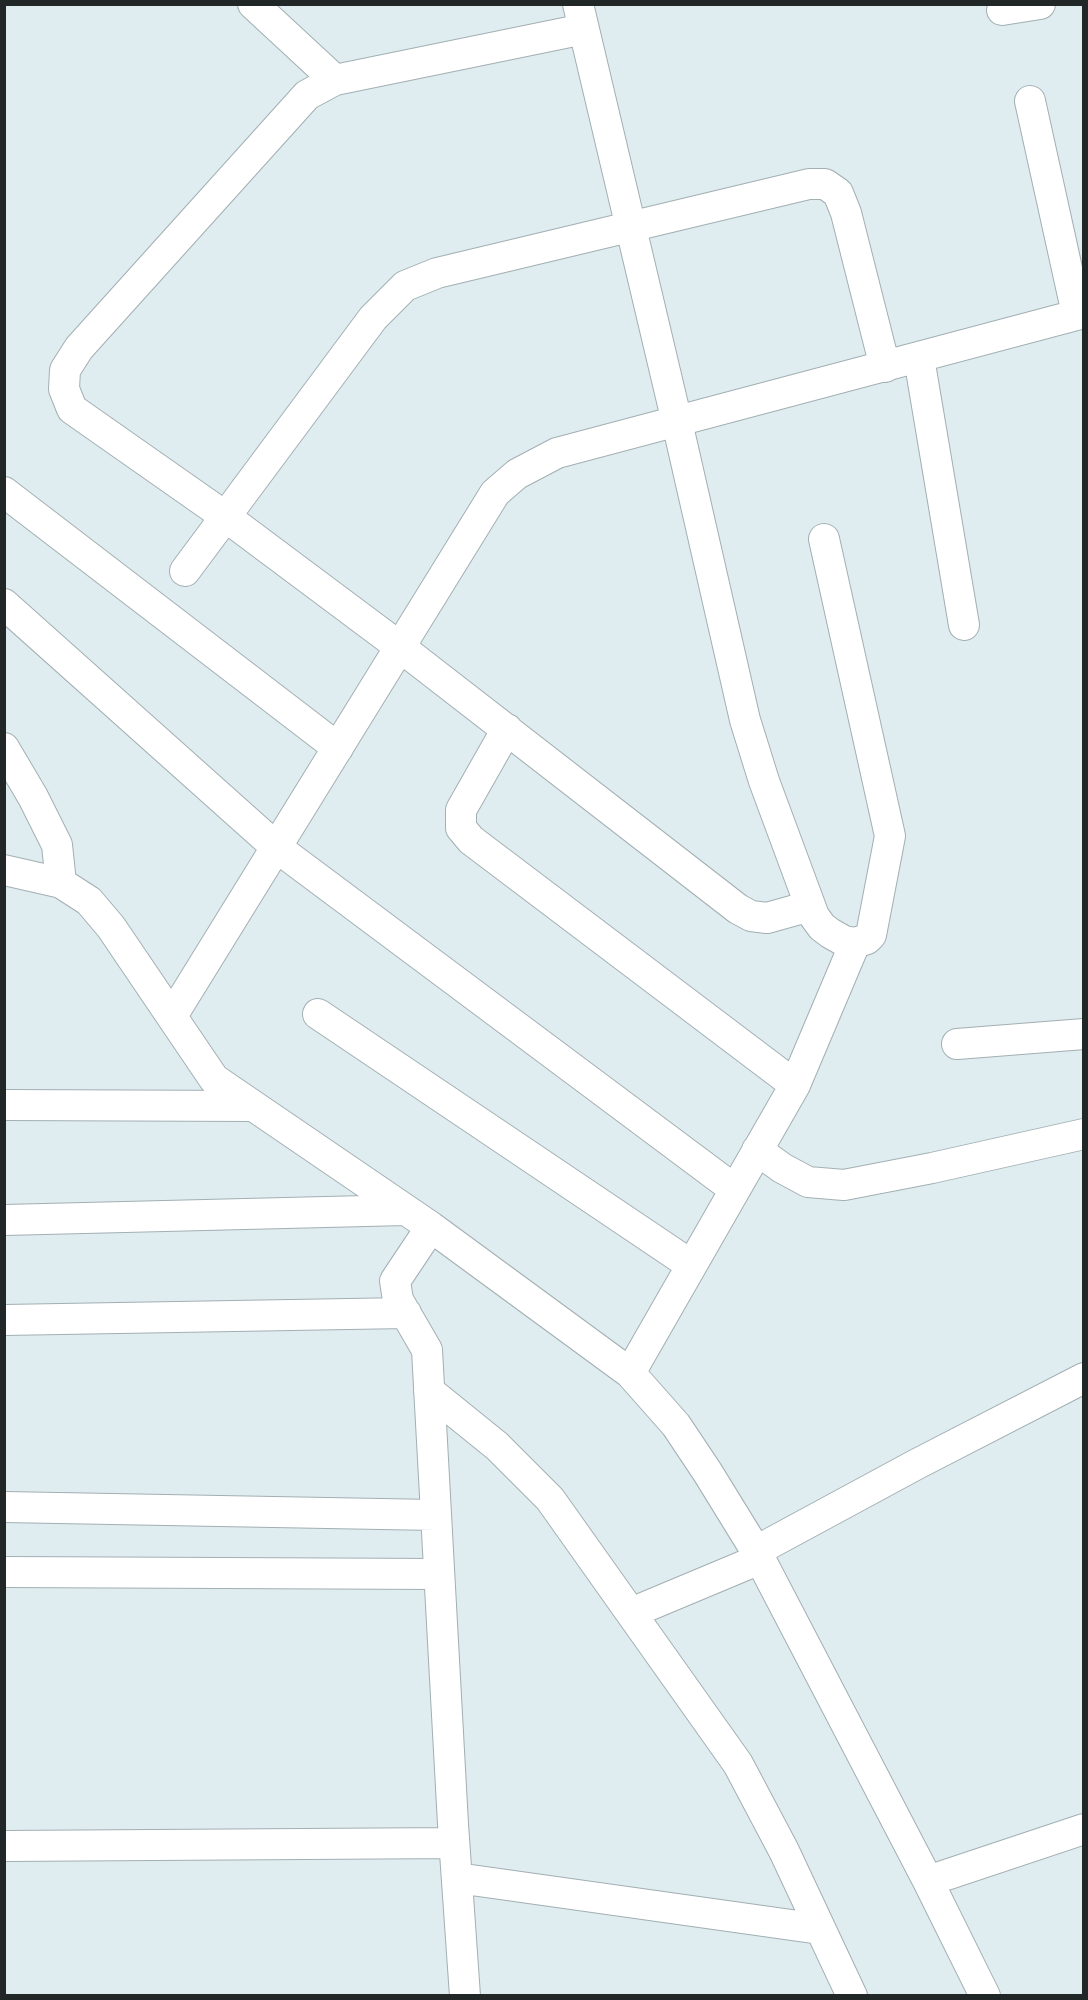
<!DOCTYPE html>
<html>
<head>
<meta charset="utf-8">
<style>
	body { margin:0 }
	#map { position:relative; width:1088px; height:2000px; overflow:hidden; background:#dfecf0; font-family:Poppins,sans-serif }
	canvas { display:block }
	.frame { position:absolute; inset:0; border:6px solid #212627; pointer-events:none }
</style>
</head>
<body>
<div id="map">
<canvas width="1088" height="2000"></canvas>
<div class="frame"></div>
</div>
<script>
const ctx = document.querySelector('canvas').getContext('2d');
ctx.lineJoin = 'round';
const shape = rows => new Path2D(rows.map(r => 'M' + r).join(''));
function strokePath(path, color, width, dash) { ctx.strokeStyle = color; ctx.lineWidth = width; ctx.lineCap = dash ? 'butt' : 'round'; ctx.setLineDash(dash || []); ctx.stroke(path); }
const street = shape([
	[253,4,335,80],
	[578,4,677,422,745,720,764,781,814,916,822,927,830,933,844,941,855,943,867,939,871,935,890,836,824,539],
	[1002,10,1040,4],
	[584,29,335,80,307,95,79,348,65,370,64,389,72,409,226,517,400,647,738,909,751,916,767,918,810,906],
	[1030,101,1077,314],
	[919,358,964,625],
	[4,492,338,748],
	[185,571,373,318,405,286,437,273,809,184,825,184,838,193,846,213,885,367],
	[4,604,276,847,734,1189],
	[507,729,461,810,461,828,471,840,795,1085],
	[4,748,33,797,57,845,61,883],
	[4,870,61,883,89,901,111,927,214,1079,431,1227,630,1373,676,1425,708,1473,756,1551,928,1881,985,1996],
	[318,1014,691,1265],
	[172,1016,495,493,517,474,557,453,1084,313],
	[957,1044,1084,1034],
	[4,1105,253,1106],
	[757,1150,782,1168,808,1182,844,1185,932,1168,1084,1134],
	[4,1220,406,1210],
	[431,1227,395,1281,398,1300,427,1350,453,1824,465,1996],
	[4,1320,406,1313],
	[630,1373,795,1085,855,943],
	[429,1391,497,1446,550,1499,738,1764,784,1851,852,1996],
	[4,1507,435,1515],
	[756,1551,917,1464,1084,1378],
	[4,1572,438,1574],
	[631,1613,760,1559],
	[4,1846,454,1843],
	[457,1878,820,1929],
	[928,1881,1084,1829]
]);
strokePath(street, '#a2afb3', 32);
strokePath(street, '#fff', 30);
</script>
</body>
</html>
